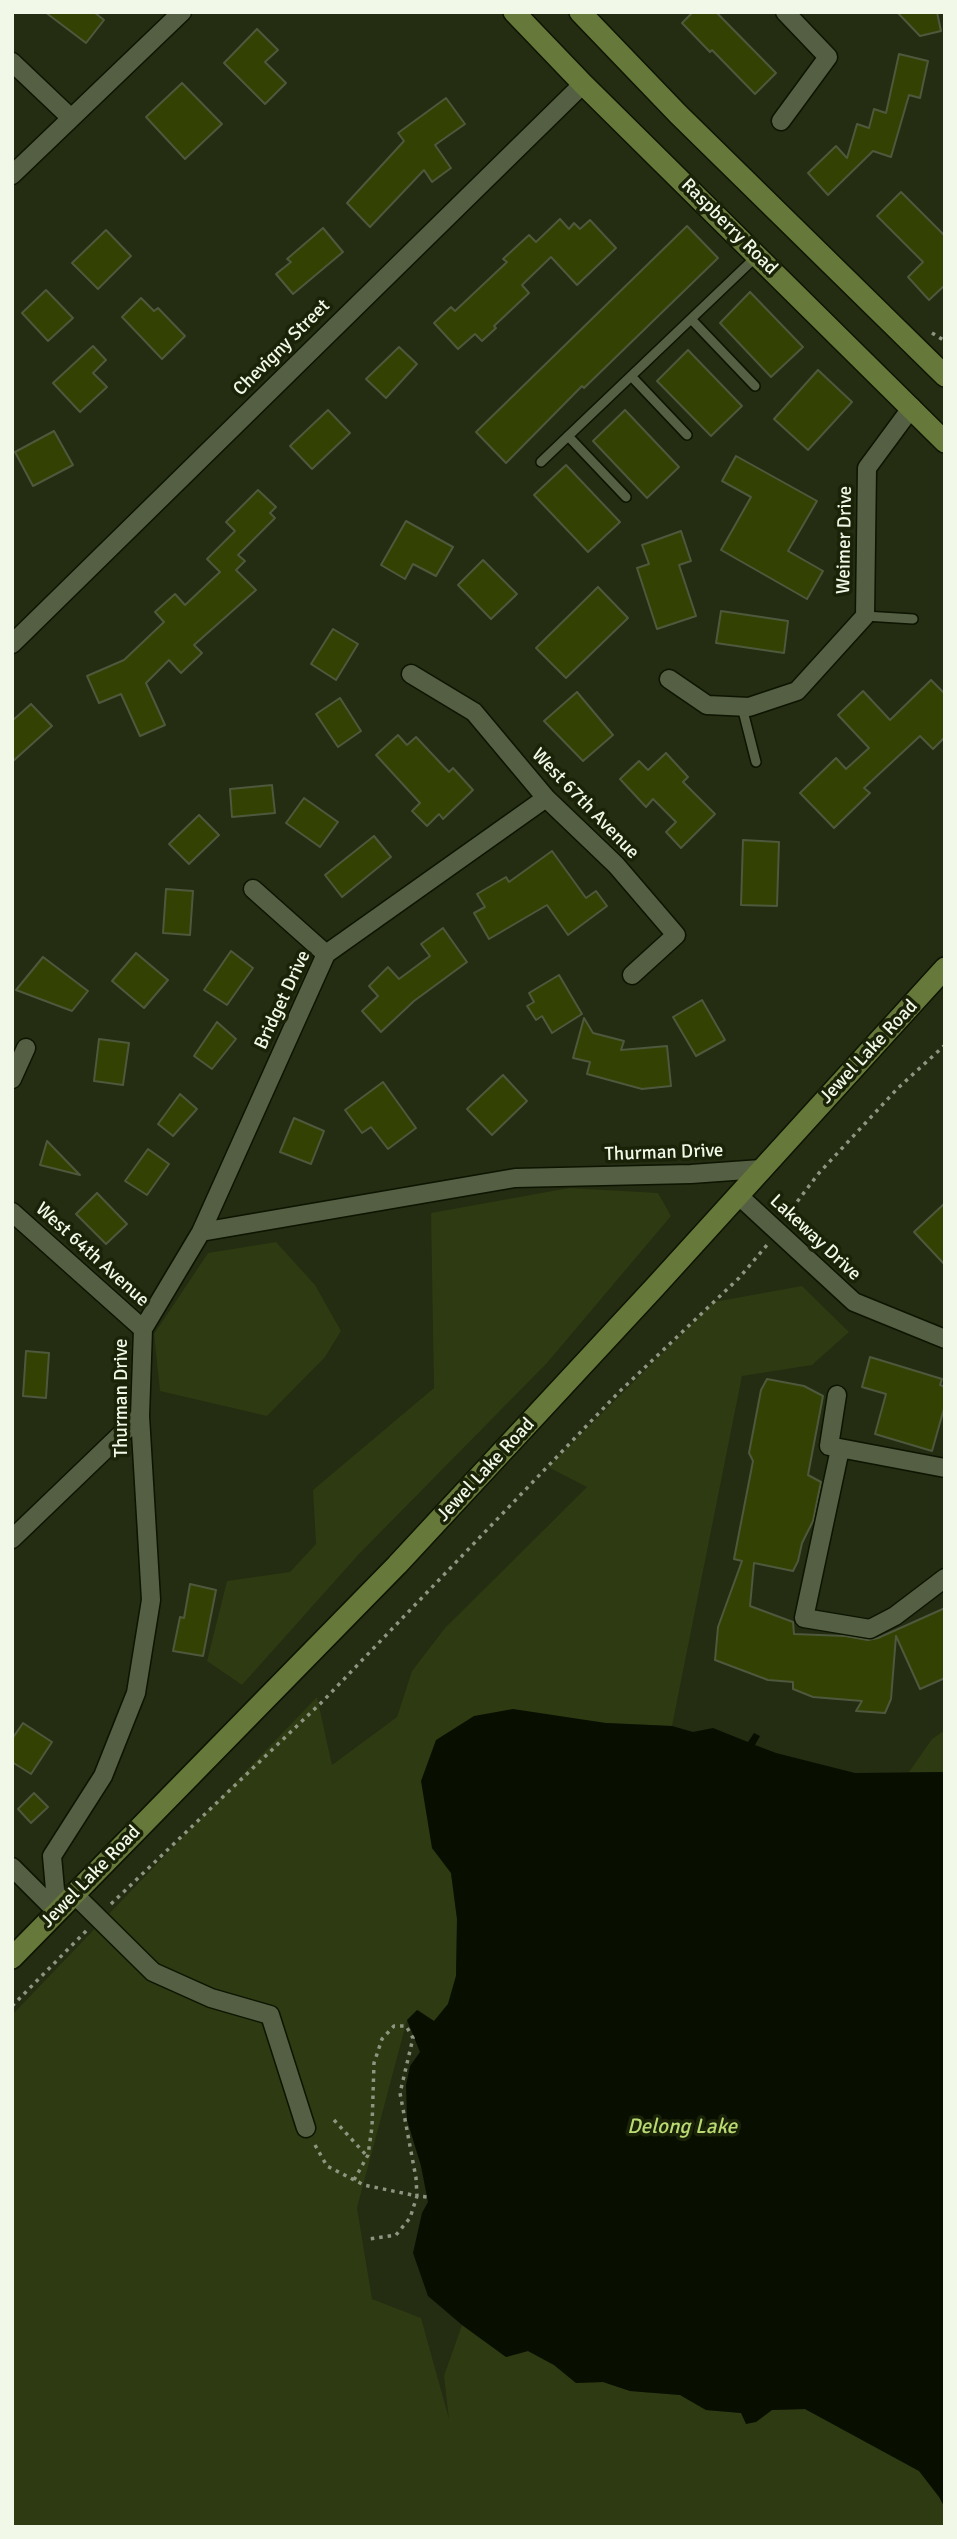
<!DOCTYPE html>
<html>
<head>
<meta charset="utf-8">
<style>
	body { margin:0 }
	#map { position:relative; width:957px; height:2539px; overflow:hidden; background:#242c12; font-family:Signika,sans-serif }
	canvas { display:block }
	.frame { position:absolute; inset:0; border:14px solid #f2f8e8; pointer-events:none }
</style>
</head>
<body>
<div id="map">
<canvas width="957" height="2539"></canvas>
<div class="frame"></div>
</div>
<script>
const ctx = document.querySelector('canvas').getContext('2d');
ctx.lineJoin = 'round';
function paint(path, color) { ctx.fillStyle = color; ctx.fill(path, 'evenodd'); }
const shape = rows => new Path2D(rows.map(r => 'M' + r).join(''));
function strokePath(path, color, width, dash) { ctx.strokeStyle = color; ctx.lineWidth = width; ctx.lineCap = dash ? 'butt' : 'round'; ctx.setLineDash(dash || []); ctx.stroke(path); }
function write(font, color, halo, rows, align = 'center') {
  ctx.font = font + ' Signika,sans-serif'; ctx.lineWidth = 7; ctx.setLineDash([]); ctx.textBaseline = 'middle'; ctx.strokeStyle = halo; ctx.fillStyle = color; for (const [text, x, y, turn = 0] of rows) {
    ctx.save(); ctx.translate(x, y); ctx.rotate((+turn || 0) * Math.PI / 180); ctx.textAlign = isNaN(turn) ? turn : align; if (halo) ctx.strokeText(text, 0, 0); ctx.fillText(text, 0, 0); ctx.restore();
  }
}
const green = shape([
	[569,1188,658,1193,671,1216,547,1363,359,1554,242,1685,207,1661,227,1581,290,1572,316,1544,313,1490,434,1388,431,1213],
	[276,1242,315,1285,341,1331,325,1357,267,1416,160,1391,154,1334,208,1253],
	[802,1286,849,1332,812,1365,742,1376,672,1726,606,1723,432,1848,451,1873,457,1919,456,1976,448,2004,434,2021,418,2010,407,2020,357,2208,372,2299,421,2318,449,2419,444,2376,462,2325,506,2357,528,2351,554,2365,576,2383,603,2382,630,2391,680,2395,706,2410,741,2413,756,2422,772,2410,805,2409,919,2471,940,2497,945,2508,945,2527,12,2527,12,2015,317,1697,332,1765,397,1717,412,1671,445,1628,587,1487,548,1467,714,1302],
	[945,1730,945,1772,909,1772,932,1739]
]);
const water = shape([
	[513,1709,606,1723,672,1726,693,1732,713,1728,748,1742,754,1733,760,1736,755,1745,776,1753,855,1773,945,1772,945,2508,939,2497,919,2471,805,2409,772,2410,756,2422,746,2424,741,2413,706,2410,680,2395,630,2391,603,2382,576,2383,554,2365,528,2351,506,2357,462,2325,428,2296,413,2253,422,2213,428,2202,421,2166,407,2120,406,2085,410,2066,420,2052,407,2020,417,2010,434,2021,448,2004,456,1976,457,1919,451,1873,432,1848,421,1781,436,1740,474,1716]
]);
const building = shape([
	[45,12,94,12,104,20,86,43,45,12],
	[693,12,716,12,776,73,755,94,712,50,710,52,682,23,693,12],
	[897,12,937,12,941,31,920,36,897,12],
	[257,29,278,50,265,62,286,83,265,104,224,63,257,29],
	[899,54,928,61,920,98,909,95,891,157,873,151,828,195,808,173,836,146,847,158,857,124,869,128,874,109,886,113,899,54],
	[182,83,222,124,185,159,146,117,182,83],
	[446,98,465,124,435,145,451,168,432,182,424,170,370,227,347,203,404,141,398,133,446,98],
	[901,192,945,236,945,285,929,300,908,277,923,262,877,216,901,192],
	[560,219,569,229,574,223,580,229,590,220,616,248,577,285,551,257,522,285,529,293,494,326,496,328,482,341,475,334,458,349,434,323,451,307,455,311,507,262,503,259,529,235,536,242,560,219],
	[687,226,718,258,584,388,582,386,506,463,476,432,687,226],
	[323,228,343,252,293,294,276,274,291,262,287,259,323,228],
	[106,230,131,256,98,289,72,263,106,230],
	[46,290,73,318,48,341,22,313,46,290],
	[750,292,803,347,771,377,720,323,750,292],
	[141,298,154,311,158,308,185,336,162,359,122,317,141,298],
	[93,346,106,360,93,373,107,387,80,412,53,383,93,346],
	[399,347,417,364,386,398,366,379,399,347],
	[688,350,742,406,711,436,657,381,688,350],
	[818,370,852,402,808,450,774,419,818,370],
	[328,410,350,433,312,469,290,446,328,410],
	[625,410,679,467,647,498,593,441,625,410],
	[54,431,73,465,33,486,15,452,54,431],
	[736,456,817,501,788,551,823,571,807,599,721,550,751,497,722,481,736,456],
	[566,465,620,522,588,552,534,495,566,465],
	[258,490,276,507,270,513,275,518,238,555,245,561,236,570,256,590,194,645,202,653,181,673,169,660,146,683,165,725,140,736,121,694,99,703,87,676,124,660,164,622,155,612,175,594,185,605,220,572,207,559,235,531,226,522,258,490],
	[406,521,453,547,436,576,413,564,405,579,381,565,406,521],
	[681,531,691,561,679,565,696,616,657,629,637,568,649,564,642,545,681,531],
	[483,560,517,594,491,619,458,585,483,560],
	[598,587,628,618,566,678,536,648,598,587],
	[721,611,788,621,784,653,716,643,721,611],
	[333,629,358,644,336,680,311,664,333,629],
	[931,680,945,694,945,737,933,749,920,736,864,788,870,793,834,828,800,793,836,758,846,769,869,748,838,715,863,691,890,720,931,680],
	[577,692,613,735,583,761,544,721,577,692],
	[340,698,361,731,338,747,316,714,340,698],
	[31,704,52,726,12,762,12,721,31,704],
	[398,735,407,745,416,737,449,772,453,768,473,790,443,819,439,814,427,826,412,811,420,803,376,755,398,735],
	[666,753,688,777,683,782,715,814,681,848,666,832,676,822,653,799,646,807,620,779,639,761,648,770,666,753],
	[272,785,275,813,232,817,230,789,272,785],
	[304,798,338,822,320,847,286,823,304,798],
	[199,815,219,835,189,864,169,844,199,815],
	[374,836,391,857,342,897,325,875,374,836],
	[743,840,779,842,777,906,741,905,743,840],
	[552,851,586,898,596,891,607,906,568,935,547,905,489,939,474,913,485,907,477,894,506,877,509,882,552,851],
	[166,889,193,891,190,935,163,933,166,889],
	[443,928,467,962,414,1001,381,1032,362,1011,378,996,369,986,388,967,399,979,430,956,421,944,443,928],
	[231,951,253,968,227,1005,204,990,231,951],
	[136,953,168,980,144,1008,112,981,136,953],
	[43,957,88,991,72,1011,16,990,43,957],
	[559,975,582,1014,552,1033,542,1016,536,1020,527,1006,534,1002,529,993,559,975],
	[702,1000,725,1040,696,1056,673,1017,702,1000],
	[584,1018,593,1033,624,1041,621,1050,667,1046,671,1086,642,1089,587,1074,590,1062,573,1058,584,1018],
	[217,1022,236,1039,212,1069,194,1056,217,1022],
	[99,1039,129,1043,123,1085,94,1081,99,1039],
	[503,1075,527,1101,492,1135,467,1109,503,1075],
	[383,1082,416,1128,388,1149,371,1127,362,1133,345,1110,383,1082],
	[180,1094,197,1109,173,1136,158,1124,180,1094],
	[294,1118,324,1131,311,1164,280,1152,294,1118],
	[47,1141,80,1175,40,1165,47,1141],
	[148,1149,169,1164,147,1195,125,1181,148,1149],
	[97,1193,127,1224,106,1244,76,1214,97,1193],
	[945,1203,945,1265,914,1232,945,1203],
	[26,1351,49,1353,46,1398,23,1396,26,1351],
	[870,1357,942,1379,940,1385,945,1387,945,1405,932,1451,875,1434,886,1394,862,1387,870,1357],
	[767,1379,804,1386,823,1396,808,1475,821,1482,813,1521,802,1543,798,1561,793,1571,754,1563,750,1606,793,1622,794,1634,845,1636,868,1640,878,1638,945,1608,945,1678,920,1689,896,1636,891,1699,885,1713,856,1711,862,1701,813,1697,793,1689,793,1682,768,1680,715,1660,718,1627,742,1561,734,1559,753,1461,749,1453,761,1390,767,1379],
	[190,1584,216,1590,203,1656,173,1651,180,1617,184,1618,190,1584],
	[23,1723,52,1742,31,1774,12,1762,12,1739,23,1723],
	[34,1793,48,1807,31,1823,18,1809,34,1793]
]);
const path = shape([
	[932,333,945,341],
	[787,1215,819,1173,898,1088,945,1045],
	[111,1904,323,1701,619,1392,739,1278,767,1245],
	[12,2006,87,1930],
	[334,2120,367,2156],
	[315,2145,327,2166,364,2185,417,2196,410,2218,396,2235,369,2239],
	[354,2180,368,2155,372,2127,374,2063,382,2039,394,2026,406,2026,413,2038,400,2093,416,2178,417,2196,427,2197]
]);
const service = shape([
	[691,319,755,386],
	[631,376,687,435],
	[568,436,626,497],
	[541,462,758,255],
	[865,616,913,619],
	[742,707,756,762]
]);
const minor = shape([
	[12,62,71,118],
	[781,121,828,57,785,12],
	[12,175,182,12],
	[12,644,583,84],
	[411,674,474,712,546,798,616,865,676,935,632,975],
	[669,679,707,705,749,707,797,691,865,616,867,468,912,407],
	[253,889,326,954],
	[12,1079,26,1048],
	[738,1195,854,1302,945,1339],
	[12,1212,143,1329],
	[201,1232,515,1178,691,1174,761,1169],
	[837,1395,829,1446,945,1468],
	[840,1449,804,1618,870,1629,895,1616,945,1578],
	[12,1539,140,1416],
	[12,1867,57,1912],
	[74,1894,153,1972,211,1998,270,2015,306,2128],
	[57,1912,52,1856,103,1776,136,1693,151,1600,140,1416,143,1329,201,1232,326,954,546,798]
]);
const secondary = shape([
	[514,12,583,84,945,442],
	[580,12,678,114,945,376],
	[12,1958,397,1565,655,1287,945,968]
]);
const streetNames = [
	["Raspberry Road",729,227,45],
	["Chevigny Street",282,348,-45],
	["Weimer Drive",845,540,-89],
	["West 67th Avenue",585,804,46],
	["Bridget Drive",283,1000,-65],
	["Jewel Lake Road",869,1052,-47],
	["Thurman Drive",664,1153,-2],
	["Lakeway Drive",815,1238,43],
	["West 64th Avenue",92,1255,42],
	["Thurman Drive",122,1398,-90],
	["Jewel Lake Road",486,1470,-47],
	["Jewel Lake Road",91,1877,-46]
];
const waterNames = [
	["Delong Lake",682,2127]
];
paint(green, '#2e3a11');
paint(water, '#090f00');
paint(building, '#334203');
strokePath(building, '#4e583d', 2);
strokePath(service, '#0d1400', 12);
strokePath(minor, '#0d1400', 21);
strokePath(secondary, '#0d1400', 24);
strokePath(path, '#8e9580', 3.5, [3.5, 5]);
strokePath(service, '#555f43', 9);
strokePath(minor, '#555f43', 18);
strokePath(secondary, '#67793a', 21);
write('19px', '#f2f8e8', '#1a2208', streetNames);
write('italic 21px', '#badb73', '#1a2208', waterNames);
</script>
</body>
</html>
